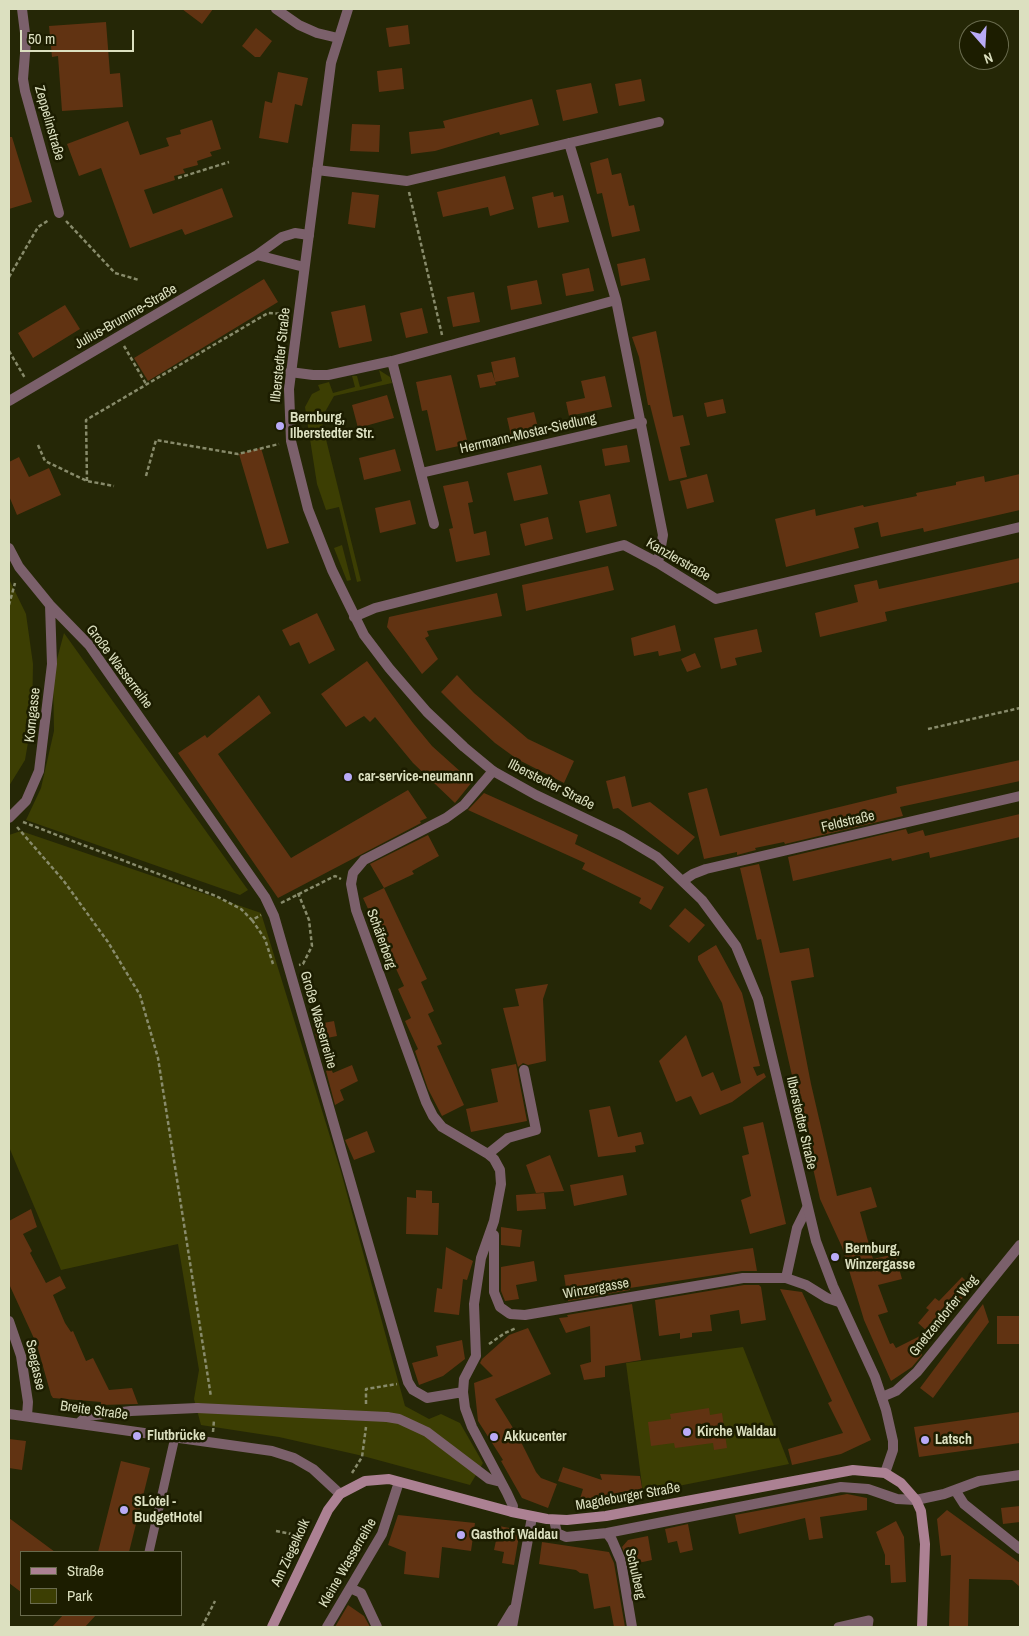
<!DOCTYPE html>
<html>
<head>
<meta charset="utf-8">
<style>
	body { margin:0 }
	#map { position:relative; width:1029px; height:1636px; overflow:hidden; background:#252706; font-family:"Archivo Narrow",sans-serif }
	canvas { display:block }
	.frame { position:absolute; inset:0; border:10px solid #dce0c0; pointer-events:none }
	.legend { position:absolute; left:20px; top:1551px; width:162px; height:65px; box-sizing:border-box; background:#1c1d00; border:1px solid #696b4d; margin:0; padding:6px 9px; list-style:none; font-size:15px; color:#dce0c0 }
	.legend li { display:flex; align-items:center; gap:10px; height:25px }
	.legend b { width:25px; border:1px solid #696b4d }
	.north { position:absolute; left:959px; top:20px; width:50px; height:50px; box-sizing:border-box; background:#1c1d00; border:1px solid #696b4d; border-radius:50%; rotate:161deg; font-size:14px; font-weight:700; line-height:20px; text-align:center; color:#dce0c0 }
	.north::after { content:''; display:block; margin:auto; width:18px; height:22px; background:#b9abf7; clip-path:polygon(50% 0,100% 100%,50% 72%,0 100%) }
	.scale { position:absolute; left:20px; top:30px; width:114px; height:22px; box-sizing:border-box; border:2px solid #dce0c0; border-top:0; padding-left:6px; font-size:15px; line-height:18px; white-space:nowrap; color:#dce0c0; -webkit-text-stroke:4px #1c1d00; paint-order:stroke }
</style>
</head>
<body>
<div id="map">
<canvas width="1029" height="1636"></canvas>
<div class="frame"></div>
<ul class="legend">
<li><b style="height:6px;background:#ac8193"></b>Straße</li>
<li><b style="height:14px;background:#3c3e03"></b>Park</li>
</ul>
<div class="north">N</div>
<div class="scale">50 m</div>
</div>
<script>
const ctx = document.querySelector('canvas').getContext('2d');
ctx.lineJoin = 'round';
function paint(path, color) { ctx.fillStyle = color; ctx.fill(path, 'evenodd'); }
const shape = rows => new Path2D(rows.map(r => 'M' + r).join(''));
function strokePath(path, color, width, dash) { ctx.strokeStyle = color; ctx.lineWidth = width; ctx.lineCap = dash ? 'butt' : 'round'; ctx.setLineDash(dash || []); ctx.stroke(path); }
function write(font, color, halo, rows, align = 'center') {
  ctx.font = font + ' "Archivo Narrow",sans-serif'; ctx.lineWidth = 5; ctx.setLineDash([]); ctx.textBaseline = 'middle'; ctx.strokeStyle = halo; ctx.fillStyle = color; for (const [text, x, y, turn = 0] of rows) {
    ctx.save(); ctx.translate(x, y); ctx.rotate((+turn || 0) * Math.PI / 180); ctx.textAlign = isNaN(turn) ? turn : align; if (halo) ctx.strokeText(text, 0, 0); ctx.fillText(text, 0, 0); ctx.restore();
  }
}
const green = shape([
	[379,370,390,377,392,383,334,396,321,419,361,581,357,582,339,507,326,510,317,484,305,407,312,394,320,390,318,385,329,382,333,393,355,387,352,376,357,376,360,387,382,381],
	[342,545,351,580,347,581,334,548],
	[9,579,26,614,33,664,32,719,25,760,9,786],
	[64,633,248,890,240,895,26,820,41,788,54,731,53,674],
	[21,831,261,913,341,1172,405,1406,429,1419,441,1414,460,1423,483,1463,470,1485,363,1456,279,1437,201,1425,194,1399,199,1370,178,1244,61,1270,9,1147,9,835],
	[743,1347,789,1464,643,1493,626,1363]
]);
const building = shape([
	[182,9,213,9,202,24],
	[106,22,110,74,120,73,123,107,62,111,58,56,52,57,49,26],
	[408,25,410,44,389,47,386,28],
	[256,28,272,41,260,57,255,57,242,46],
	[402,68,404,89,379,92,377,71],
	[278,72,308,78,302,106,295,104,288,143,259,138,265,101,272,103],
	[641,79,645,101,619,106,615,84],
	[591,83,598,113,563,121,556,90],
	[532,99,539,125,500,135,499,132,435,151,411,154,409,132,445,128,443,121],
	[212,120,221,149,210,152,212,156,197,161,198,165,183,169,185,173,174,176,175,180,144,190,153,214,222,188,233,217,185,235,182,229,130,248,101,168,79,176,67,144,128,121,140,155,169,146,166,138,181,134,180,130],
	[352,124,380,125,379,152,350,151],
	[9,137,12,137,32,202,9,209],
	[608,158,612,175,621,173,629,206,634,205,640,231,612,237,602,193,597,194,590,163],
	[505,176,514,209,490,216,488,207,443,217,437,192],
	[352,192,379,195,375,228,348,224],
	[553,192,554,197,563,195,569,222,538,228,532,197],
	[645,258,650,280,621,286,617,264],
	[589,268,594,291,566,296,562,274],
	[264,279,278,302,148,381,134,358],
	[537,280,542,304,511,310,507,286],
	[474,292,480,322,453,327,447,297],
	[65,305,80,329,33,358,18,333],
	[365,305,372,341,339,348,331,312],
	[422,308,428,333,406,338,400,313],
	[656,331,673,417,683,415,690,445,680,447,687,477,669,481,650,405,648,405,639,357,632,337],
	[515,357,519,377,495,382,491,362],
	[492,372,496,385,480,388,477,375],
	[451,375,468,444,436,451,427,410,422,411,416,382],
	[605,376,612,407,569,416,566,402,585,398,581,381],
	[387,395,394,418,358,428,352,405],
	[723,399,726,413,707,417,704,403],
	[534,412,540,435,512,440,507,418],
	[627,445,630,462,605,466,602,449],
	[261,448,289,543,267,549,239,454],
	[395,449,401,471,364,480,359,458],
	[19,457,29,477,49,468,61,495,17,515,9,496,9,462],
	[541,465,548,494,514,501,507,473],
	[707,474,714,502,687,509,680,481],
	[1020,474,1020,510,924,532,923,528,881,537,878,522,854,528,859,548,786,567,775,519,815,509,816,516,863,505,864,507,917,496,916,493,956,485,956,482,984,476,985,482],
	[468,481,473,502,468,503,474,534,486,531,490,555,456,562,449,529,453,528,443,486],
	[610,494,617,526,586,533,579,501],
	[410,500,416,524,380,533,375,508],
	[548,517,553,539,525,546,520,524],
	[1020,558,1020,582,885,612,887,621,820,637,815,613,858,602,854,585,877,580,879,589],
	[608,566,614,590,526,611,522,585],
	[497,593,502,616,427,631,429,636,425,638,438,659,422,674,387,627,389,617],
	[317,613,335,650,309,664,299,642,290,646,282,630],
	[675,625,681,651,659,656,658,651,634,656,631,638],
	[757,629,762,652,735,658,737,665,721,669,714,638],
	[695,653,701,667,687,672,681,659],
	[367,661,413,723,432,746,472,782,455,803,413,763,375,717,370,722,364,716,346,727,321,694],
	[457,675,474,693,528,739,574,761,564,783,517,759,495,743,459,710,441,692],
	[259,695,271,713,218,754,291,858,408,790,427,818,420,821,421,823,278,898,178,753,205,735,207,738],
	[1020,760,1020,781,900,807,903,816,785,844,784,842,755,848,756,850,737,855,737,852,704,859,688,793,707,788,720,836,897,793,896,787],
	[625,776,632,807,650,802,695,837,678,855,618,808,613,809,606,781],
	[484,793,578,835,575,844,664,887,651,910,639,903,641,898,582,869,585,863,468,810],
	[1020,814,1020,837,930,858,929,852,892,861,891,858,793,881,788,857,906,829,908,834,923,830,925,836],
	[428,835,439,856,412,871,414,874,384,888,370,864],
	[759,864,780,953,809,948,814,977,791,981,811,1084,837,1196,871,1187,877,1207,860,1212,873,1259,895,1254,902,1279,878,1285,888,1312,878,1315,890,1344,893,1343,896,1348,928,1332,918,1323,929,1310,926,1308,935,1298,939,1301,962,1277,972,1287,919,1348,922,1355,912,1367,891,1381,864,1320,842,1247,820,1199,761,939,757,940,740,868],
	[384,888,427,979,421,982,434,1011,428,1014,442,1044,437,1046,464,1105,442,1116,428,1089,415,1051,418,1049,405,1021,411,1018,398,989,404,986,363,898],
	[685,908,705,925,689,943,669,926],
	[716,945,742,993,760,1066,753,1067,757,1076,764,1073,766,1077,732,1102,700,1115,691,1096,676,1102,659,1061,686,1035,702,1077,713,1072,721,1091,741,1083,722,1003,698,960,698,956],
	[548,984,543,999,546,1061,528,1065,523,1063,518,1067,503,1008,519,1006,515,989],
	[334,1021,337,1036,317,1040,313,1025],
	[516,1064,527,1121,471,1132,466,1109,498,1102,491,1069],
	[352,1065,358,1081,340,1090,344,1100,335,1105,326,1071,331,1069,333,1073],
	[610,1106,618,1137,641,1132,644,1144,635,1146,636,1152,598,1157,589,1110],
	[763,1122,786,1224,750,1234,741,1200,751,1196,742,1156,749,1154,743,1127],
	[367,1131,375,1152,354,1160,345,1140],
	[550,1155,564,1191,536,1193,526,1165],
	[623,1175,627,1195,574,1206,570,1185],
	[416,1190,432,1191,432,1203,439,1203,438,1235,406,1234,407,1197,416,1198],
	[544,1193,546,1209,517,1211,516,1195],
	[31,1209,37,1227,23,1234,32,1251,30,1253,46,1283,60,1276,66,1288,53,1295,65,1323,71,1332,73,1331,86,1361,93,1358,109,1390,132,1388,138,1404,101,1405,101,1402,53,1398,51,1395,37,1345,9,1284,9,1221],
	[501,1227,522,1230,520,1247,501,1245],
	[446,1247,473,1261,467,1280,463,1279,459,1315,434,1312,437,1288,442,1289],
	[753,1248,757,1271,742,1271,630,1288,630,1290,568,1301,564,1275],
	[534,1261,537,1281,516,1285,519,1299,505,1301,501,1291,501,1267],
	[744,1285,759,1285,761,1287,766,1320,741,1324,739,1310,710,1315,712,1331,692,1333,692,1337,680,1339,680,1333,659,1336,655,1300],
	[780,1289,802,1292,871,1440,841,1454,792,1465,788,1449,843,1433,828,1403,832,1401],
	[632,1304,641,1360,605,1366,605,1377,584,1380,580,1365,591,1362,590,1326,566,1333,559,1318,568,1317,567,1315],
	[983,1304,989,1322,933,1398,920,1388],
	[997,1316,1020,1316,1020,1344,997,1344],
	[528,1328,551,1374,495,1399,518,1436,536,1472,541,1478,557,1484,548,1508,522,1498,501,1461,503,1460,478,1421,474,1383,493,1376,480,1363,482,1359,509,1335],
	[462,1340,465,1359,443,1376,419,1385,412,1363,438,1356,436,1346],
	[709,1408,710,1415,722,1413,727,1448,714,1450,713,1443,675,1448,674,1443,651,1446,648,1422,671,1419,670,1414],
	[1020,1412,1020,1443,919,1457,914,1427],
	[9,1439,26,1441,22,1470,9,1468],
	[121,1461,150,1468,129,1552,98,1552],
	[563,1467,602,1480,600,1474,640,1476,643,1493,578,1505,583,1489,558,1481],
	[847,1494,867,1498,867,1510,820,1517,823,1538,809,1540,805,1518,739,1534,735,1515],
	[1020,1506,1020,1522,1003,1524,1001,1508],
	[947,1510,1020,1563,1020,1587,1012,1580,969,1579,968,1627,949,1627,951,1555,941,1556,937,1519],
	[398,1515,475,1523,471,1551,442,1547,439,1578,404,1574,406,1552,388,1545],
	[9,1518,55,1552,21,1552,21,1592,9,1583],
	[896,1521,904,1537,906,1582,891,1583,890,1565,885,1565,885,1555,876,1532],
	[688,1524,693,1550,680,1553,677,1541,668,1543,665,1529],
	[499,1526,520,1530,514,1565,502,1563,504,1552,494,1550],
	[648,1536,652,1560,629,1565,622,1547,628,1540],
	[542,1542,609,1552,614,1563,625,1627,614,1627,610,1606,594,1609,588,1574,580,1573,576,1570,539,1564],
	[348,1605,364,1616,370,1627,335,1627],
	[63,1615,96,1615,85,1627,52,1627]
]);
const path = shape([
	[178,178,229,162],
	[409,192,442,335],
	[66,221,115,273,139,280],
	[9,277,38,227,49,220],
	[124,346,146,384],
	[9,351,25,378],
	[38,445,45,461,87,481,114,486],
	[146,476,156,440,238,454,279,444],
	[87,481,86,420,268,313,287,314],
	[9,605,15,583],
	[928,729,1020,708],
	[23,822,216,896,241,909,252,920,261,915],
	[17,827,63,880,108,942,140,995,158,1058,211,1397],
	[298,893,309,920,312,946,303,964,299,965],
	[281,903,335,876,341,879],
	[252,920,265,939,273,964],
	[489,1344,505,1333,516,1328],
	[366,1404,366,1389,397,1384],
	[213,1432,214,1420],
	[352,1473,362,1457,366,1427],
	[276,1531,301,1536],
	[202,1627,215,1601]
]);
const service = shape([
	[149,1552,175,1437],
	[838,1627,869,1620,868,1627]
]);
const minor = shape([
	[22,9,26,41,23,79,25,91,59,213],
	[276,9,299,25,317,33,338,38],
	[569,143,616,300,663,535,658,563],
	[317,170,407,181,659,122],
	[257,255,304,267],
	[392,361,434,524],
	[290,372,313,375,328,375,392,361,616,300],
	[9,401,257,255,282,237,295,233,309,235],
	[421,473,642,422],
	[9,548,19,567,50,605,89,645,265,897,274,916,408,1382,413,1390,427,1398,463,1392],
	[354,617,375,608,624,545,658,563,716,599,1020,527],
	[493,771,464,805,446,818,364,860,353,873,351,884,356,910,426,1102,433,1116,442,1127,488,1154,494,1159,500,1170,501,1184,494,1221,481,1258,474,1304,476,1356,464,1379,463,1392,465,1408,472,1427,507,1493,513,1506,512,1512],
	[9,818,26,801,39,771,52,664,50,605],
	[684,880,693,874,706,869,1020,796],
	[488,1154,508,1138,536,1130,524,1070],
	[494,1235,494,1292,500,1307,510,1314,525,1315,743,1278,786,1278,806,1285,827,1298,839,1302],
	[786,1278,797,1228,807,1208],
	[9,1321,21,1356,28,1402,27,1416],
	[882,1397,896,1391,917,1372,1020,1245],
	[9,1414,272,1451,294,1458,313,1469,340,1494],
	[387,1417,399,1419,427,1432,489,1479,501,1482],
	[79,1423,87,1416,131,1411,197,1408],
	[955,1490,964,1504,1020,1549],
	[554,1520,557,1533,566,1537,607,1533,612,1540,621,1561,632,1627],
	[607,1533,841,1487,868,1489,897,1499,916,1500,944,1494,979,1481,1020,1475],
	[350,1588,361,1593,377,1627],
	[327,1627,382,1534,399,1482],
	[502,1627,513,1609],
	[512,1627,532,1517]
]);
const tertiary = shape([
	[348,9,331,63,289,389,291,441,308,509,332,570,364,635,389,668,427,712,464,747,493,771,536,795,622,836,657,857,702,900,736,946,758,999,816,1241,833,1286,875,1377,886,1410,893,1441,893,1450,885,1473]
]);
const secondary = shape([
	[272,1627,328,1510,340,1494,365,1481,389,1479,512,1512,547,1519,567,1520,606,1516,853,1470,885,1473,901,1483,916,1500,921,1511,925,1544,922,1627]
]);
const minorBridge = shape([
	[197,1408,387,1417]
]);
const markers = [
	[280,426,5,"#b9abf7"],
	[348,777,5,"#b9abf7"],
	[835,1257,5,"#b9abf7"],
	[687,1432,5,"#b9abf7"],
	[137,1436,5,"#b9abf7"],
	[494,1437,5,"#b9abf7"],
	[925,1440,5,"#b9abf7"],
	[124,1510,5,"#b9abf7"],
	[461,1535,5,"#b9abf7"]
];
const streetNames = [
	["Zeppelinstraße",49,123,74],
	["Julius-Brumme-Straße",126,317,-30],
	["Ilberstedter Straße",281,355,-84],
	["Herrmann-Mostar-Siedlung",528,434,-13],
	["Kanzlerstraße",678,560,30],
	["Große Wasserreihe",119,667,53],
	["Korngasse",33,715,-84],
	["Ilberstedter Straße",551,785,27],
	["Feldstraße",848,822,-13],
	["Schäferberg",381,939,70],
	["Große Wasserreihe",318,1020,74],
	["Ilberstedter Straße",801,1123,77],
	["Winzergasse",596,1289,-10],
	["Gnetzendorfer Weg",944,1316,-51],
	["Seegasse",35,1365,78],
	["Breite Straße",94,1411,8],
	["Magdeburger Straße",628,1497,-10],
	["Am Ziegelkolk",291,1553,-65],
	["Kleine Wasserreihe",348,1563,-60],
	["Schulberg",635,1574,77]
];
const poiNames = [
	["Bernburg,",290,418],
	["Ilberstedter Str.",290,434],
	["car-service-neumann",358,777],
	["Bernburg,",845,1249],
	["Winzergasse",845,1265],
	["Kirche Waldau",697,1432],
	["Flutbrücke",147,1436],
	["Akkucenter",504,1437],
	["Latsch",935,1440],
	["SL´otel -",134,1502],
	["BudgetHotel",134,1518],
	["Gasthof Waldau",471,1535]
];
paint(green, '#3c3e03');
paint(building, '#613312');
strokePath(path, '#888b6b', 2.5, [4, 2.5]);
strokePath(service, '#7b606b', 9);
strokePath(minor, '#7b606b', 10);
strokePath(tertiary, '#7b606b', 10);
strokePath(secondary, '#ac8193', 10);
strokePath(minorBridge, '#7b606b', 10);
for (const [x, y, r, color] of markers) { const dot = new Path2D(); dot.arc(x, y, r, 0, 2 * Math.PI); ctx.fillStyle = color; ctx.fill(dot); strokePath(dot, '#1c1d00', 2); }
write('14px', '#dce0c0', '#1c1d00', streetNames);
write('bold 14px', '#dce0c0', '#1c1d00', poiNames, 'left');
</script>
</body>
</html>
